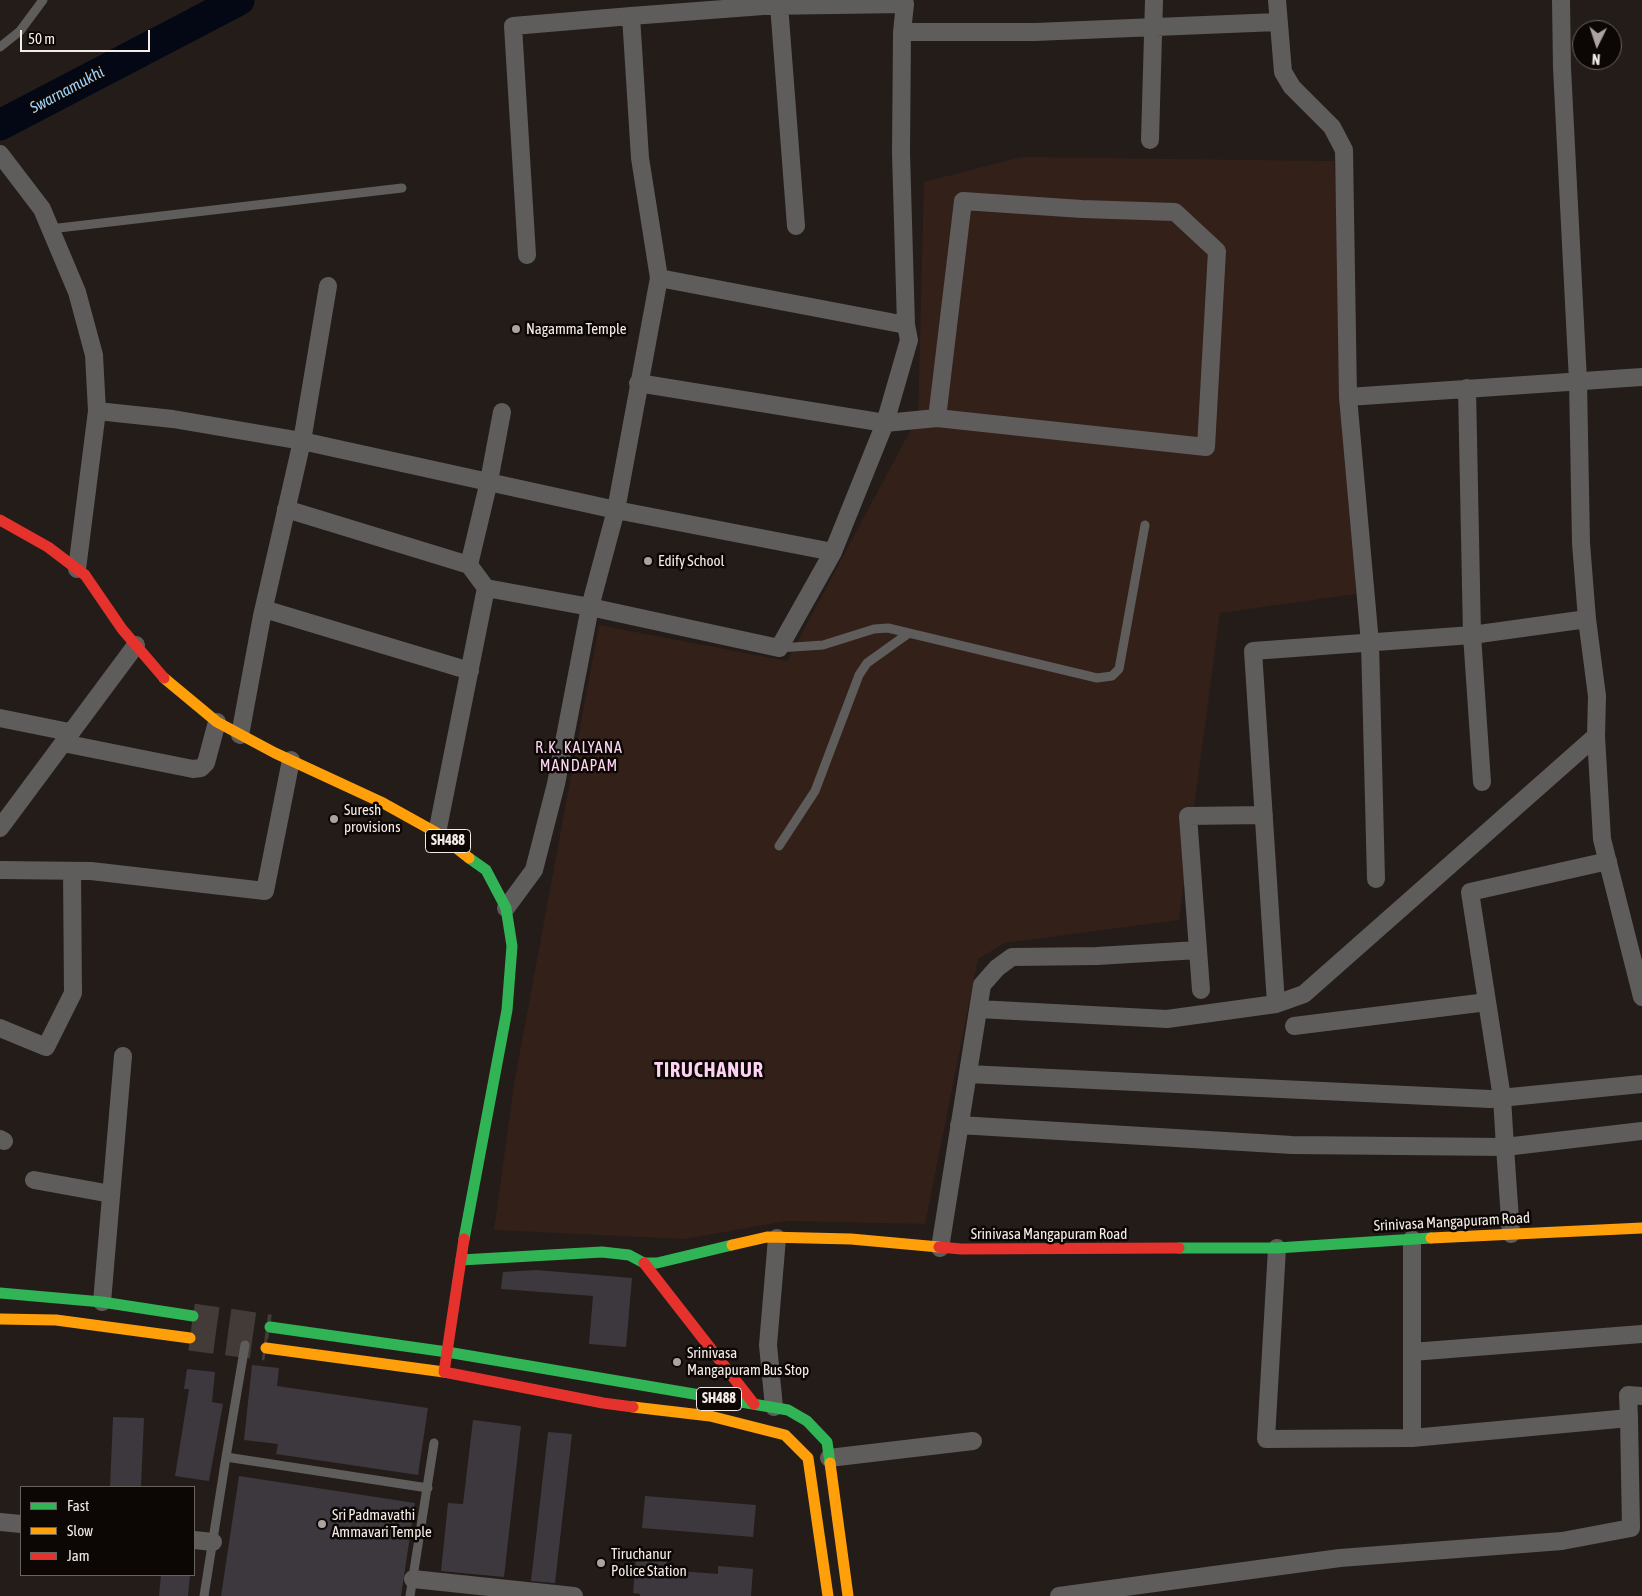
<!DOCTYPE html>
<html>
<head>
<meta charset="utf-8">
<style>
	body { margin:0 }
	#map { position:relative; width:1642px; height:1596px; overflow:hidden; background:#231c19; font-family:"Asap Condensed",sans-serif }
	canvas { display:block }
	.legend { position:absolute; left:20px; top:1486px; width:175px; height:90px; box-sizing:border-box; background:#0c0705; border:1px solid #696360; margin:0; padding:6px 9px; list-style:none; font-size:15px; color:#f5ece8 }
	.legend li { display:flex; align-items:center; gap:10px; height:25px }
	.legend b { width:25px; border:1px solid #696360 }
	.north { position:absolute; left:1572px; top:20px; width:50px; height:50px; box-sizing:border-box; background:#0c0705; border:1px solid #696360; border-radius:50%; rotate:184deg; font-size:14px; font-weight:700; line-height:20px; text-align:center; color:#f5ece8 }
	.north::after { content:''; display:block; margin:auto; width:18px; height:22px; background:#aca3a0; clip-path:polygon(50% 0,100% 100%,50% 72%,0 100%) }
	.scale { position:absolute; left:20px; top:30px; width:130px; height:22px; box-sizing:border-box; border:2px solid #f5ece8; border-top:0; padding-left:6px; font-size:15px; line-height:18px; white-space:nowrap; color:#f5ece8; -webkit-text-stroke:4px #0c0705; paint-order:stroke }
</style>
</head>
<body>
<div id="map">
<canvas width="1642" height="1596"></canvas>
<ul class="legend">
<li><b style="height:6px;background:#30b455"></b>Fast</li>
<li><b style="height:6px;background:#ff9f0a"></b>Slow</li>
<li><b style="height:6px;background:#e5322d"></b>Jam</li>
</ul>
<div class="north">N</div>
<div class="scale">50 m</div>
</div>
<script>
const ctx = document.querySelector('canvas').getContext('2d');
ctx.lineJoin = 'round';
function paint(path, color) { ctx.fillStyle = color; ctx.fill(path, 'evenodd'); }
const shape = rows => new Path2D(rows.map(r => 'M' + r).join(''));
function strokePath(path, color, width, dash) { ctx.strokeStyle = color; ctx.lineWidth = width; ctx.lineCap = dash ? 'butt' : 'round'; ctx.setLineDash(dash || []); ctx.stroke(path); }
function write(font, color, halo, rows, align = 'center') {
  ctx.font = font + ' "Asap Condensed",sans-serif'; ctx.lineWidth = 5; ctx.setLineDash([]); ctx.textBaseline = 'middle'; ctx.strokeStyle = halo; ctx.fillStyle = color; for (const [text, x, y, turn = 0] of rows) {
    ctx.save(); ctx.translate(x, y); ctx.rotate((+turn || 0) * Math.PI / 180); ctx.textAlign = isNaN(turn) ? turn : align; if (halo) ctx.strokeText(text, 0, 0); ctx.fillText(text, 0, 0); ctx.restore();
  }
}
const built = shape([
	[1021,157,1334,161,1356,594,1220,613,1179,920,1005,943,978,959,925,1224,787,1221,684,1239,494,1230,514,1084,599,625,787,661,918,416,924,182]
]);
const river = shape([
	[0,125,239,0]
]);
const building = shape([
	[536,1270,632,1278,626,1347,589,1344,593,1296,501,1289,503,1272],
	[252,1365,279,1368,277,1386,428,1408,418,1475,276,1454,278,1444,244,1440],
	[187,1369,215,1372,212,1402,223,1404,209,1481,175,1476,189,1389,184,1389],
	[113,1417,144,1418,141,1487,110,1487],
	[473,1420,521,1426,504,1577,441,1571,448,1503,463,1504],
	[548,1432,572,1434,555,1583,531,1581],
	[239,1476,415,1503,401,1596,221,1596],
	[645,1496,756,1505,753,1537,642,1528],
	[636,1556,667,1559,666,1570,718,1574,718,1566,753,1569,751,1596,640,1596,640,1594,633,1593],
	[161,1575,190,1575,188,1596,159,1596]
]);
const secondaryTunnel = shape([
	[193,1316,270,1327],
	[190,1338,266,1348]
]);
const lane = shape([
	[0,47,20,31,43,0],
	[50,229,402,188],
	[779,648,823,645,874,629,888,628,1097,678,1112,676,1119,669,1145,525],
	[779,846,815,791,859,675,867,663,909,633],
	[226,1457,245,1345],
	[204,1596,226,1457,428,1488],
	[410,1596,434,1443]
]);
const street = shape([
	[1277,0,1283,72,1292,87,1332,127,1344,150,1348,397,1370,643,1376,879],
	[1561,0,1562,68,1578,381,1581,543,1587,619,1597,696,1596,736,1602,839,1642,997],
	[779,5,796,226],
	[631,16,763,6,905,4,902,32,1035,32,1277,22],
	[1150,140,1154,0],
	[0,154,42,209,77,292,94,355,97,411],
	[659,278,906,325],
	[328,286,302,441,616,510,833,552],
	[638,383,885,423,937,418,963,201,1082,209,1175,212,1217,251,1206,447,937,418],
	[1348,397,1642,377],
	[286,509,469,565],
	[77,569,97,411,173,419,302,441,262,616,240,735],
	[486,588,469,565,489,481,502,412],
	[264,609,470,671],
	[0,718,69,732],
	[63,743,193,769,201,768,206,763,217,722],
	[1482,782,1472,635,1587,619],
	[0,828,136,645],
	[437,833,486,588,590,607,779,648,833,552,885,423,909,340,906,325,901,153,902,32],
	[1608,861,1470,892,1502,1098,1505,1147,1642,1131],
	[0,870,91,871,265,891,291,760],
	[506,908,534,870,556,784,590,607,616,510,659,278,640,158,631,16,513,26,527,255],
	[1201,990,1188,816,1264,815],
	[1276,1004,1253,651,1472,635,1467,388],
	[978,1009,1167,1019,1276,1004,1304,994,1596,736],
	[1294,1026,1487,1002],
	[0,1028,46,1047,73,993,72,871],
	[968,1074,1490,1099,1642,1084],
	[959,1125,1292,1145,1505,1147,1511,1234],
	[0,1139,4,1141],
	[34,1180,111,1194],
	[1412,1239,1412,1438],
	[940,1248,982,985,997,968,1012,957,1097,956,1198,950],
	[102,1302,123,1056],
	[1412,1352,1642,1334],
	[774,1407,768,1345,777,1238],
	[1629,1418,1628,1395,1642,1396],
	[829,1458,973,1441],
	[0,1522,21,1524],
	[194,1540,213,1542],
	[413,1579,574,1596],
	[1059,1596,1340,1558,1562,1541,1631,1528,1629,1418,1412,1438,1266,1439,1277,1248]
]);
const fast = shape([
	[464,1239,507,1010,512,946,506,908,486,870,469,858],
	[1179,1248,1277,1248,1431,1238],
	[461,1260,602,1252,629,1255,644,1263,657,1263,732,1245],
	[0,1293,102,1302,193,1316],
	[270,1327,447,1352],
	[447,1352,788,1410,807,1421,827,1442,830,1463]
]);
const slow = shape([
	[164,678,217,722,275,753,383,803,437,833,469,858],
	[1431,1238,1642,1228],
	[732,1245,767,1237,851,1239,939,1247],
	[0,1319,56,1320,190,1338],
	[266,1348,444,1372],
	[633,1407,710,1416,785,1435,808,1458,828,1596],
	[830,1463,848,1596]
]);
const jam = shape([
	[0,520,48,547,85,575,122,629,164,678],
	[464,1239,444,1372,603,1403,633,1407],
	[939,1247,961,1249,1179,1248],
	[644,1263,754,1404]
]);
const markers = [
	[516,329,5,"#aca3a0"],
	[648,561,5,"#aca3a0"],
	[334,819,5,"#aca3a0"],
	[677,1362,5,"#aca3a0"],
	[322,1524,5,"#aca3a0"],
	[601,1563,5,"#aca3a0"]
];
const shields = [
	[448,841,45],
	[719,1399,45]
];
const shieldNames = [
	["SH488",448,841],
	["SH488",719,1399]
];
const poiNames = [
	["Nagamma Temple",526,329],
	["Edify School",658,561],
	["Suresh",344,810],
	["provisions",344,827],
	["Srinivasa",687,1353],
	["Mangapuram Bus Stop",687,1370],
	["Sri Padmavathi",332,1515],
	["Ammavari Temple",332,1532],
	["Tiruchanur",611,1554],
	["Police Station",611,1571]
];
const streetNames = [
	["Srinivasa Mangapuram Road",1452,1222,-3],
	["Srinivasa Mangapuram Road",1049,1234]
];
const waterNames = [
	["Swarnamukhi",67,90,-28]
];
const neighbourhoodNames = [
	["R.K. KALYANA",579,748],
	["MANDAPAM",579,766]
];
const districtNames = [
	["TIRUCHANUR",709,1071]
];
paint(built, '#322019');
strokePath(river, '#030814', 31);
paint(building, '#3c383d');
strokePath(secondaryTunnel, '#423b38', 25, [25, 12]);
strokePath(lane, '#5f5c5c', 9);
strokePath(street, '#5f5c5c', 18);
strokePath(fast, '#30b455', 11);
strokePath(slow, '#ff9f0a', 11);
strokePath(jam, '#e5322d', 11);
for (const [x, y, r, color] of markers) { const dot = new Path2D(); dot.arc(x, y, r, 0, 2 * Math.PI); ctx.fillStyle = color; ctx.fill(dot); strokePath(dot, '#0c0705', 2); }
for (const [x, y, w] of shields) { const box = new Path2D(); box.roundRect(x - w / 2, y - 11.5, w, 23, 4); ctx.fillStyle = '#0c0705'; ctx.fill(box); strokePath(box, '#f5ece8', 1); }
write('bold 14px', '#f5ece8', null, shieldNames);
write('15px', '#f5ece8', '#0c0705', poiNames, 'left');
write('15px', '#f5ece8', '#0c0705', streetNames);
write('italic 16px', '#9fd2fb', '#0c0705', waterNames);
ctx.letterSpacing = '1px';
write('16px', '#fdd3f1', '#0c0705', neighbourhoodNames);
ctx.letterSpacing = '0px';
ctx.letterSpacing = '1px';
write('bold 20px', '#fdd3f1', '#0c0705', districtNames);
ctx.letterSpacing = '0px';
</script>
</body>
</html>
